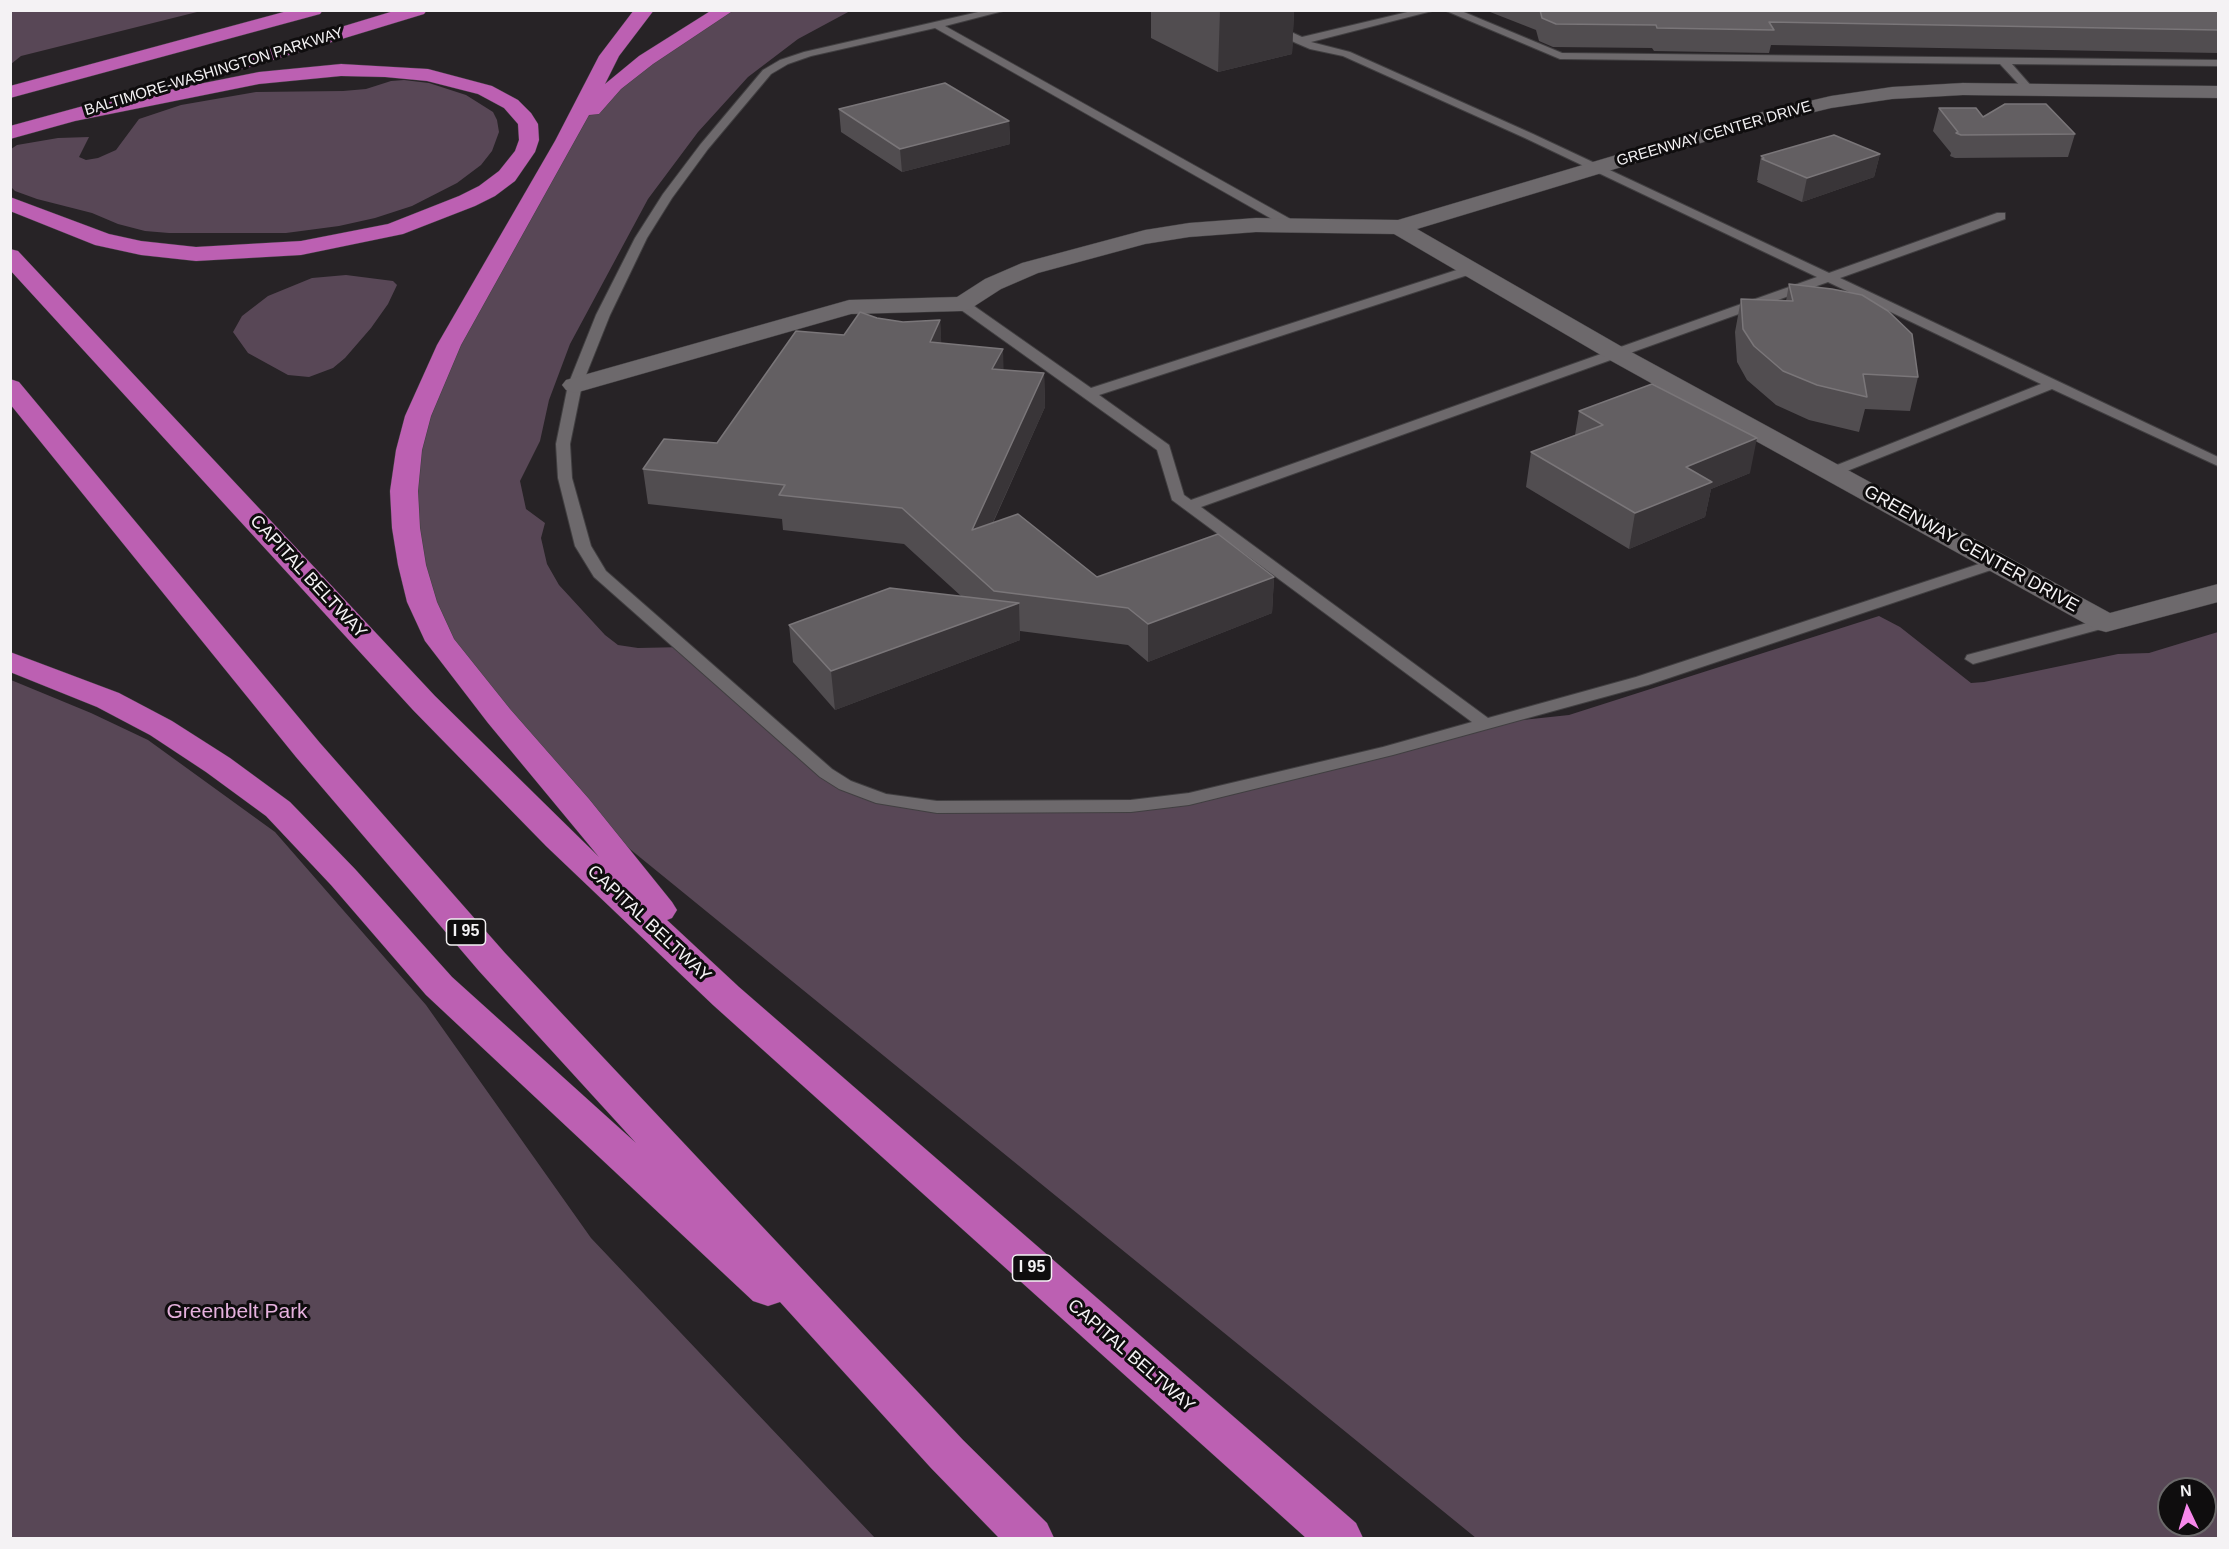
<!DOCTYPE html>
<html>
<head>
<meta charset="utf-8">
<style>
	body { margin:0 }
	#map { position:relative; width:2229px; height:1549px; overflow:hidden; background:#272326; font-family:Helvetica,sans-serif }
	canvas { display:block }
	.frame { position:absolute; inset:0; border:12px solid #f4f2f4; pointer-events:none }
	.north { position:absolute; left:2157px; top:1477px; width:60px; height:60px; box-sizing:border-box; background:#0f0d0e; border:2px solid #6b696a; border-radius:50%; rotate:356deg; font-size:16px; font-weight:700; line-height:24px; text-align:center; color:#f4f2f4 }
	.north::after { content:''; display:block; margin:auto; width:21px; height:27px; background:#f788eb; clip-path:polygon(50% 0,100% 100%,50% 72%,0 100%) }
</style>
</head>
<body>
<div id="map">
<canvas width="2229" height="1549"></canvas>
<div class="frame"></div>
<div class="north">N</div>
</div>
<script>
const ctx = document.querySelector('canvas').getContext('2d');
ctx.lineJoin = 'round';
function paint(path, color) { ctx.fillStyle = color; ctx.fill(path, 'evenodd'); }
const shape = rows => new Path2D(rows.map(r => 'M' + r).join(''));
function strokePath(path, color, width, dash) { ctx.strokeStyle = color; ctx.lineWidth = width; ctx.lineCap = dash ? 'butt' : 'round'; ctx.setLineDash(dash || []); ctx.stroke(path); }
function write(font, color, halo, rows, align = 'center') {
  ctx.font = font + ' Helvetica,sans-serif'; ctx.lineWidth = 6; ctx.setLineDash([]); ctx.textBaseline = 'middle'; ctx.strokeStyle = halo; ctx.fillStyle = color; for (const [text, x, y, turn = 0] of rows) {
    ctx.save(); ctx.translate(x, y); ctx.rotate((+turn || 0) * Math.PI / 180); ctx.textAlign = isNaN(turn) ? turn : align; if (halo) ctx.strokeText(text, 0, 0); ctx.fillText(text, 0, 0); ctx.restore();
  }
}
const green = shape([
	[11,10,201,10,201,11,21,56,11,64],
	[725,11,850,11,798,39,748,77,698,132,648,199,570,344,549,400,540,441,520,481,526,509,545,523,541,538,547,564,559,585,605,635,618,645,638,648,685,647,826,773,908,804,1165,803,1485,724,1569,715,1879,616,1900,627,1971,683,1984,682,2118,654,2149,653,2218,632,2218,1538,1476,1538,577,806,440,641,412,565,418,416,565,141,614,85],
	[2169,1489,2205,1489,2205,1525,2169,1525],
	[404,80,429,83,466,95,493,112,497,120,499,132,492,151,481,165,457,183,412,206,375,218,339,226,286,233,169,233,145,231,118,224,92,213,37,199,15,191,11,187,11,149,17,145,58,138,89,137,79,157,86,160,98,158,116,150,139,119,181,105,256,92,343,91,366,89,391,81],
	[346,275,393,281,397,285,388,304,371,328,345,358,333,368,309,377,288,375,248,353,233,332,242,316,268,296,312,278],
	[11,680,91,713,148,740,275,832,426,1005,591,1238,875,1538,11,1538]
]);
const lane = shape([
	[987,10,1007,10,945,26,1294,221,1294,227,1286,227,935,28,811,56,788,64,771,74,708,149,672,198,647,238,610,315,582,385,570,444,572,478,591,546,606,571,832,769,851,781,886,794,937,801,1131,800,1189,793,1383,747,1472,722,1172,500,1157,450,957,307,955,304,957,301,967,301,1091,388,1466,267,1474,267,1476,270,1474,273,1099,395,1169,445,1184,495,1191,500,1817,277,1525,138,1343,56,1310,49,1296,43,1229,10,1243,10,1302,37,1416,10,1436,10,1311,42,1350,52,1533,134,1829,273,1997,213,2005,213,2005,219,1840,278,2218,457,2218,466,2052,389,1837,475,1827,475,1825,472,1827,469,2041,384,1828,282,1201,507,1488,718,1636,677,1991,560,2003,560,2005,563,2003,566,1648,685,1393,755,1189,805,1131,812,937,813,876,803,839,789,820,777,594,577,575,546,558,478,556,444,568,385,596,315,635,238,663,194,700,145,763,70,780,60,804,52,987,10],
	[1444,10,1459,10,1562,53,2218,60,2218,66,2012,64,2033,88,2028,91,2024,90,2000,64,1560,59,1444,10],
	[2106,618,2112,620,2114,623,2112,626,1973,664,1965,659,1967,655,2106,618]
]);
const street = shape([
	[1963,83,2218,86,2218,98,1963,95,1892,99,1831,108,1760,125,1417,229,1624,348,2110,613,2218,584,2218,602,2106,632,2095,629,1606,358,1394,234,1256,232,1189,237,1145,244,1038,273,1001,289,970,309,962,311,851,314,575,393,566,390,562,385,566,380,849,300,957,297,985,279,1022,263,1145,230,1189,223,1256,218,1398,220,1754,114,1831,96,1892,87,1963,83]
]);
const highway = shape([
	[291,10,323,10,320,14,10,98,10,86,291,10],
	[397,10,427,10,424,14,243,69,229,69,226,65,229,61,397,10],
	[634,10,654,10,619,56,605,84,639,56,712,10,734,10,653,64,621,89,599,114,589,115,461,345,431,416,422,450,418,491,420,528,426,565,437,602,454,639,510,709,589,799,672,902,677,910,672,918,667,920,739,987,1356,1523,1363,1538,1306,1538,713,1005,546,846,413,710,10,270,10,249,18,251,435,696,599,857,488,723,425,641,407,602,398,565,392,528,390,491,396,450,405,416,437,345,555,141,599,56,634,10],
	[341,64,428,69,492,86,518,100,531,113,538,124,539,140,535,152,515,181,495,196,475,206,403,234,301,255,196,261,141,255,95,245,10,211,10,197,109,234,141,241,196,247,301,241,388,224,459,196,479,186,499,171,515,151,519,140,518,124,504,108,478,94,427,81,385,77,341,76,259,84,75,121,10,139,10,126,98,102,104,103,259,72,341,64],
	[10,379,19,382,320,743,505,953,963,1440,1047,1523,1054,1538,999,1538,931,1468,780,1302,768,1306,753,1301,426,995,331,885,266,816,206,772,150,735,97,707,10,672,10,652,119,693,172,721,230,758,290,802,355,869,452,977,636,1143,479,971,296,757,10,404,10,379]
]);
const wall = shape([
	[1151,10,1294,10,1292,54,1218,72,1151,38],
	[1485,10,2218,10,2218,53,1771,45,1769,53,1654,51,1652,48,1553,47,1539,41,1536,30],
	[1939,108,2075,134,2068,157,1955,158,1950,156,1951,153,1933,131],
	[839,109,1009,121,1010,144,902,172,841,132],
	[1880,154,1874,177,1802,202,1757,182,1758,180,1757,180,1761,156],
	[1789,284,1918,377,1910,411,1865,409,1859,432,1809,420,1776,405,1747,380,1737,362,1735,332,1741,299,1786,301],
	[877,318,903,322,940,320,941,343,1003,370,1044,373,1045,407,993,523,1097,577,1274,577,1272,613,1148,662,1128,645,1020,631,1020,640,835,710,793,662,789,625,961,596,904,544,783,530,782,519,648,504,643,469,717,443],
	[1579,411,1750,473,1711,489,1705,517,1629,549,1526,487,1531,452,1575,435]
]);
const shadedWall = shape([
	[1220,10,1294,10,1292,54,1218,72],
	[1009,121,1010,144,902,172,900,149],
	[1880,154,1874,177,1802,202,1807,178],
	[940,320,942,354,930,342],
	[1003,349,1004,382,992,369],
	[1044,373,1045,407,973,566,972,530],
	[1757,438,1750,473,1711,489,1705,517,1629,549,1635,513,1686,467],
	[1274,577,1272,613,1148,662,1148,624],
	[1019,603,1020,640,835,710,831,671]
]);
const building = shape([
	[1540,10,2218,10,2218,30,1769,22,1774,30,1657,28,1656,25,1556,24,1542,18,1540,10],
	[945,83,1009,121,900,149,839,109,945,83],
	[2005,104,2046,104,2075,134,1961,135,1956,133,1958,132,1939,108,1976,108,1983,117,2005,104],
	[1834,135,1880,154,1807,178,1762,159,1764,158,1761,156,1834,135],
	[1789,284,1832,289,1862,295,1888,311,1912,334,1918,377,1863,374,1867,397,1817,385,1783,371,1754,346,1743,329,1741,299,1793,301,1789,284],
	[860,312,877,318,903,322,940,320,930,342,1003,349,992,369,1044,373,972,530,1018,514,1097,577,1218,534,1274,577,1148,624,1128,608,994,591,902,508,779,495,785,485,643,469,664,439,717,443,796,331,844,335,860,312],
	[1652,384,1757,438,1686,467,1712,482,1635,513,1531,452,1603,425,1579,411,1652,384],
	[890,588,1019,603,831,671,789,625,890,588]
]);
const farStreetnames = [
	["BALTIMORE-WASHINGTON PARKWAY",214,72,-17],
	["GREENWAY CENTER DRIVE",1714,134,-16]
];
const shields = [
	[466,932,39],
	[1032,1268,39]
];
const shieldNames = [
	["I 95",466,932],
	["I 95",1032,1268]
];
const streetNames = [
	["GREENWAY CENTER DRIVE",1971,549,29],
	["CAPITAL BELTWAY",308,577,47],
	["CAPITAL BELTWAY",649,924,43],
	["CAPITAL BELTWAY",1131,1356,41]
];
const nearParknames = [
	["Greenbelt Park",237,1312]
];
paint(green, '#584756');
strokePath(lane, '#413f41', 2);
strokePath(street, '#413f41', 1);
strokePath(highway, '#413f41', 1);
paint(lane, '#6d696c');
paint(street, '#6d696c');
paint(highway, '#bc60b2');
paint(wall, '#514d50');
paint(shadedWall, '#393538');
paint(building, '#635f62');
strokePath(building, '#7a7679', 1.5);
write('15px', '#f4f2f4', '#0f0d0e', farStreetnames);
for (const [x, y, w] of shields) { const box = new Path2D(); box.roundRect(x - w / 2, y - 13, w, 26, 4.5); ctx.fillStyle = '#0f0d0e'; ctx.fill(box); strokePath(box, '#f4f2f4', 1.5); }
write('bold 16px', '#f4f2f4', null, shieldNames);
write('18px', '#f4f2f4', '#0f0d0e', streetNames);
write('21px', '#e5b1dd', '#0f0d0e', nearParknames);
</script>
</body>
</html>
